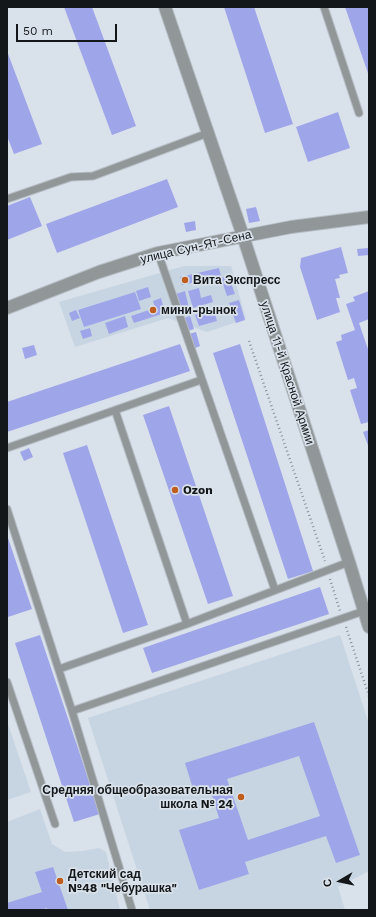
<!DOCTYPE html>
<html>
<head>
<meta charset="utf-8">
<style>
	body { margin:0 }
	#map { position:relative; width:376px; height:917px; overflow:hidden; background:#d9e1ea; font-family:"Work Sans",sans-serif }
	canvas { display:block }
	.frame { position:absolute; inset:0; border:8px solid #141719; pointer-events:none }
	.north { position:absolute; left:320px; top:861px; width:40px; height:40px; -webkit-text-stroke:3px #d9e1ea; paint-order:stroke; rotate:261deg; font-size:11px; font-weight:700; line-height:16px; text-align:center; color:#141719 }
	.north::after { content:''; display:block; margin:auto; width:14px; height:18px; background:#141719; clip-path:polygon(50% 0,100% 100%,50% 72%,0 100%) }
	.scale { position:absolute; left:16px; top:24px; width:101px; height:18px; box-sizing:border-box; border:2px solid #141719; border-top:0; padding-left:5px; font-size:12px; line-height:14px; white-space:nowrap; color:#141719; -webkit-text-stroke:3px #d9e1ea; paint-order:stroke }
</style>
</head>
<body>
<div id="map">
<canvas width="376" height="917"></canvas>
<div class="frame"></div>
<div class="north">С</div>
<div class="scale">50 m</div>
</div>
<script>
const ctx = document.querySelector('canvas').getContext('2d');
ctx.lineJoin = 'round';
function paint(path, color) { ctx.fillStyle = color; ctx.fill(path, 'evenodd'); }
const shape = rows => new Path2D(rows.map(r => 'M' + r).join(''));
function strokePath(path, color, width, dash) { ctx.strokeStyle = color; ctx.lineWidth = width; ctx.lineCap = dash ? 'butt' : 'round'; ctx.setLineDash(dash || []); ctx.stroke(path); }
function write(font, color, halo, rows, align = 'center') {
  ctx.font = font + ' "Work Sans",sans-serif'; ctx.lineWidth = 3.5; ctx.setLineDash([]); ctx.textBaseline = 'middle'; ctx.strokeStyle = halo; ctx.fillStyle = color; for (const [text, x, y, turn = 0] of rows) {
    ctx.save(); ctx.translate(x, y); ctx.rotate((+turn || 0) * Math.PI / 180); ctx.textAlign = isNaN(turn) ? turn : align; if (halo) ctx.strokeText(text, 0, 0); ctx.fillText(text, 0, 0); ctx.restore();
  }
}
const built = shape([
	[184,266,231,266,246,319,207,332,168,318,75,347,59,302],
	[340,635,369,724,369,871,338,887,345,910,150,910,88,718],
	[7,721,31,792,7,800],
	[40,809,52,844,65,852,82,851,99,848,106,852,120,910,7,910,7,822]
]);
const building = shape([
	[64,7,92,7,136,126,112,135],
	[224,7,254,7,293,124,265,133],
	[345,7,369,7,369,76],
	[7,51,42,144,14,154,7,136],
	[338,112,350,148,308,162,296,127],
	[167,179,178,207,57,253,46,224],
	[30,197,42,226,7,240,7,206],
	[256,207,260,221,249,223,246,209],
	[195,221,196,230,186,232,184,223],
	[341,247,348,273,339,275,340,278,335,279,340,298,336,298,340,312,317,320,300,267,301,258],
	[369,248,369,255,358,256,357,249],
	[219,268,221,276,182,285,180,277],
	[228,275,235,294,227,296,221,278],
	[148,287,151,297,139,301,136,291],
	[199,288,201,298,211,295,213,302,193,308,188,291],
	[185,291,189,308,181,310,176,294],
	[369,291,369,319,359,323,369,352,369,422,361,424,350,390,357,388,354,378,348,380,336,342,342,340,341,335,355,330,346,304,355,301,353,297],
	[135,292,141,309,84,327,78,310],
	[161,298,165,313,134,323,131,316,155,308,153,301],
	[239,300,245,320,236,323,229,303],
	[214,309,217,321,199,326,195,315],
	[76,310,80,318,72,321,69,313],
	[125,316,128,327,109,334,105,323],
	[190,316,194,329,188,331,184,318],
	[90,328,92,336,83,339,80,331],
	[196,332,200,346,193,349,189,334],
	[180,344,190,371,7,432,7,402],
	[240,344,313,571,288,579,213,353],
	[34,345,37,355,25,359,22,348],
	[169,406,233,596,208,604,143,415],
	[369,430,369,448,363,432],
	[87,445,148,625,123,633,63,453],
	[29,448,33,457,24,461,20,452],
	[7,535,32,609,8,617,7,615],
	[320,587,329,614,152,673,143,648],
	[40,635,100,814,74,822,15,643],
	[314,722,360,855,336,863,326,836,245,862,249,874,199,890,179,830,219,818,209,786,194,792,185,763],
	[299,756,320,816,248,840,227,779],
	[53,867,68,910,48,910,47,908,41,910,7,910,7,903,42,892,35,872]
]);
const path = shape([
	[249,341,325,561],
	[330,579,340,611],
	[346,627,369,696]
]);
const lane = shape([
	[324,7,359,113],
	[7,199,71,177,93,176,208,133],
	[158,253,275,590],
	[115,410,187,624],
	[7,448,201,380],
	[7,509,72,711,132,910],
	[59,669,187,624,349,562],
	[7,682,55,824],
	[72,711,364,611]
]);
const street = shape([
	[165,7,243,236,349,562,369,627],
	[7,308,99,272,158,253,291,227,369,217]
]);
const markers = [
	[185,280,4,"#be5d1d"],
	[153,310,4,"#be5d1d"],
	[175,490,4,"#be5d1d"],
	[241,797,4,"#be5d1d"],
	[60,881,4,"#be5d1d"]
];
const streetNames = [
	["улица Сун-Ят-Сена",196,247,-13],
	["улица 11-й Красной Армии",287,373,72]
];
const poiNames = [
	["Вита Экспресс",193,280],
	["мини-рынок",161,310],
	["Ozon",183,490],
	["Средняя общеобразовательная",233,790,"right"],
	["школа № 24",233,804,"right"],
	["Детский сад",68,874],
	["№48 \"Чебурашка\"",68,888]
];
paint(built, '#c7d5e3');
paint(building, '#9fa5e9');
strokePath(lane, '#b6bdc4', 9);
strokePath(street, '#b6bdc4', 14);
strokePath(path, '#8c9298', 2.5, [1, 3]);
strokePath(lane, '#919798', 7);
strokePath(street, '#919798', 12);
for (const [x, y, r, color] of markers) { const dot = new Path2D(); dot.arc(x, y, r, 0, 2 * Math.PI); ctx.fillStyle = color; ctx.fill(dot); strokePath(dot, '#d9e1ea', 1.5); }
write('12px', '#141719', '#d9e1ea', streetNames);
write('bold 12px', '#141719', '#d9e1ea', poiNames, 'left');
</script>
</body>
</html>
